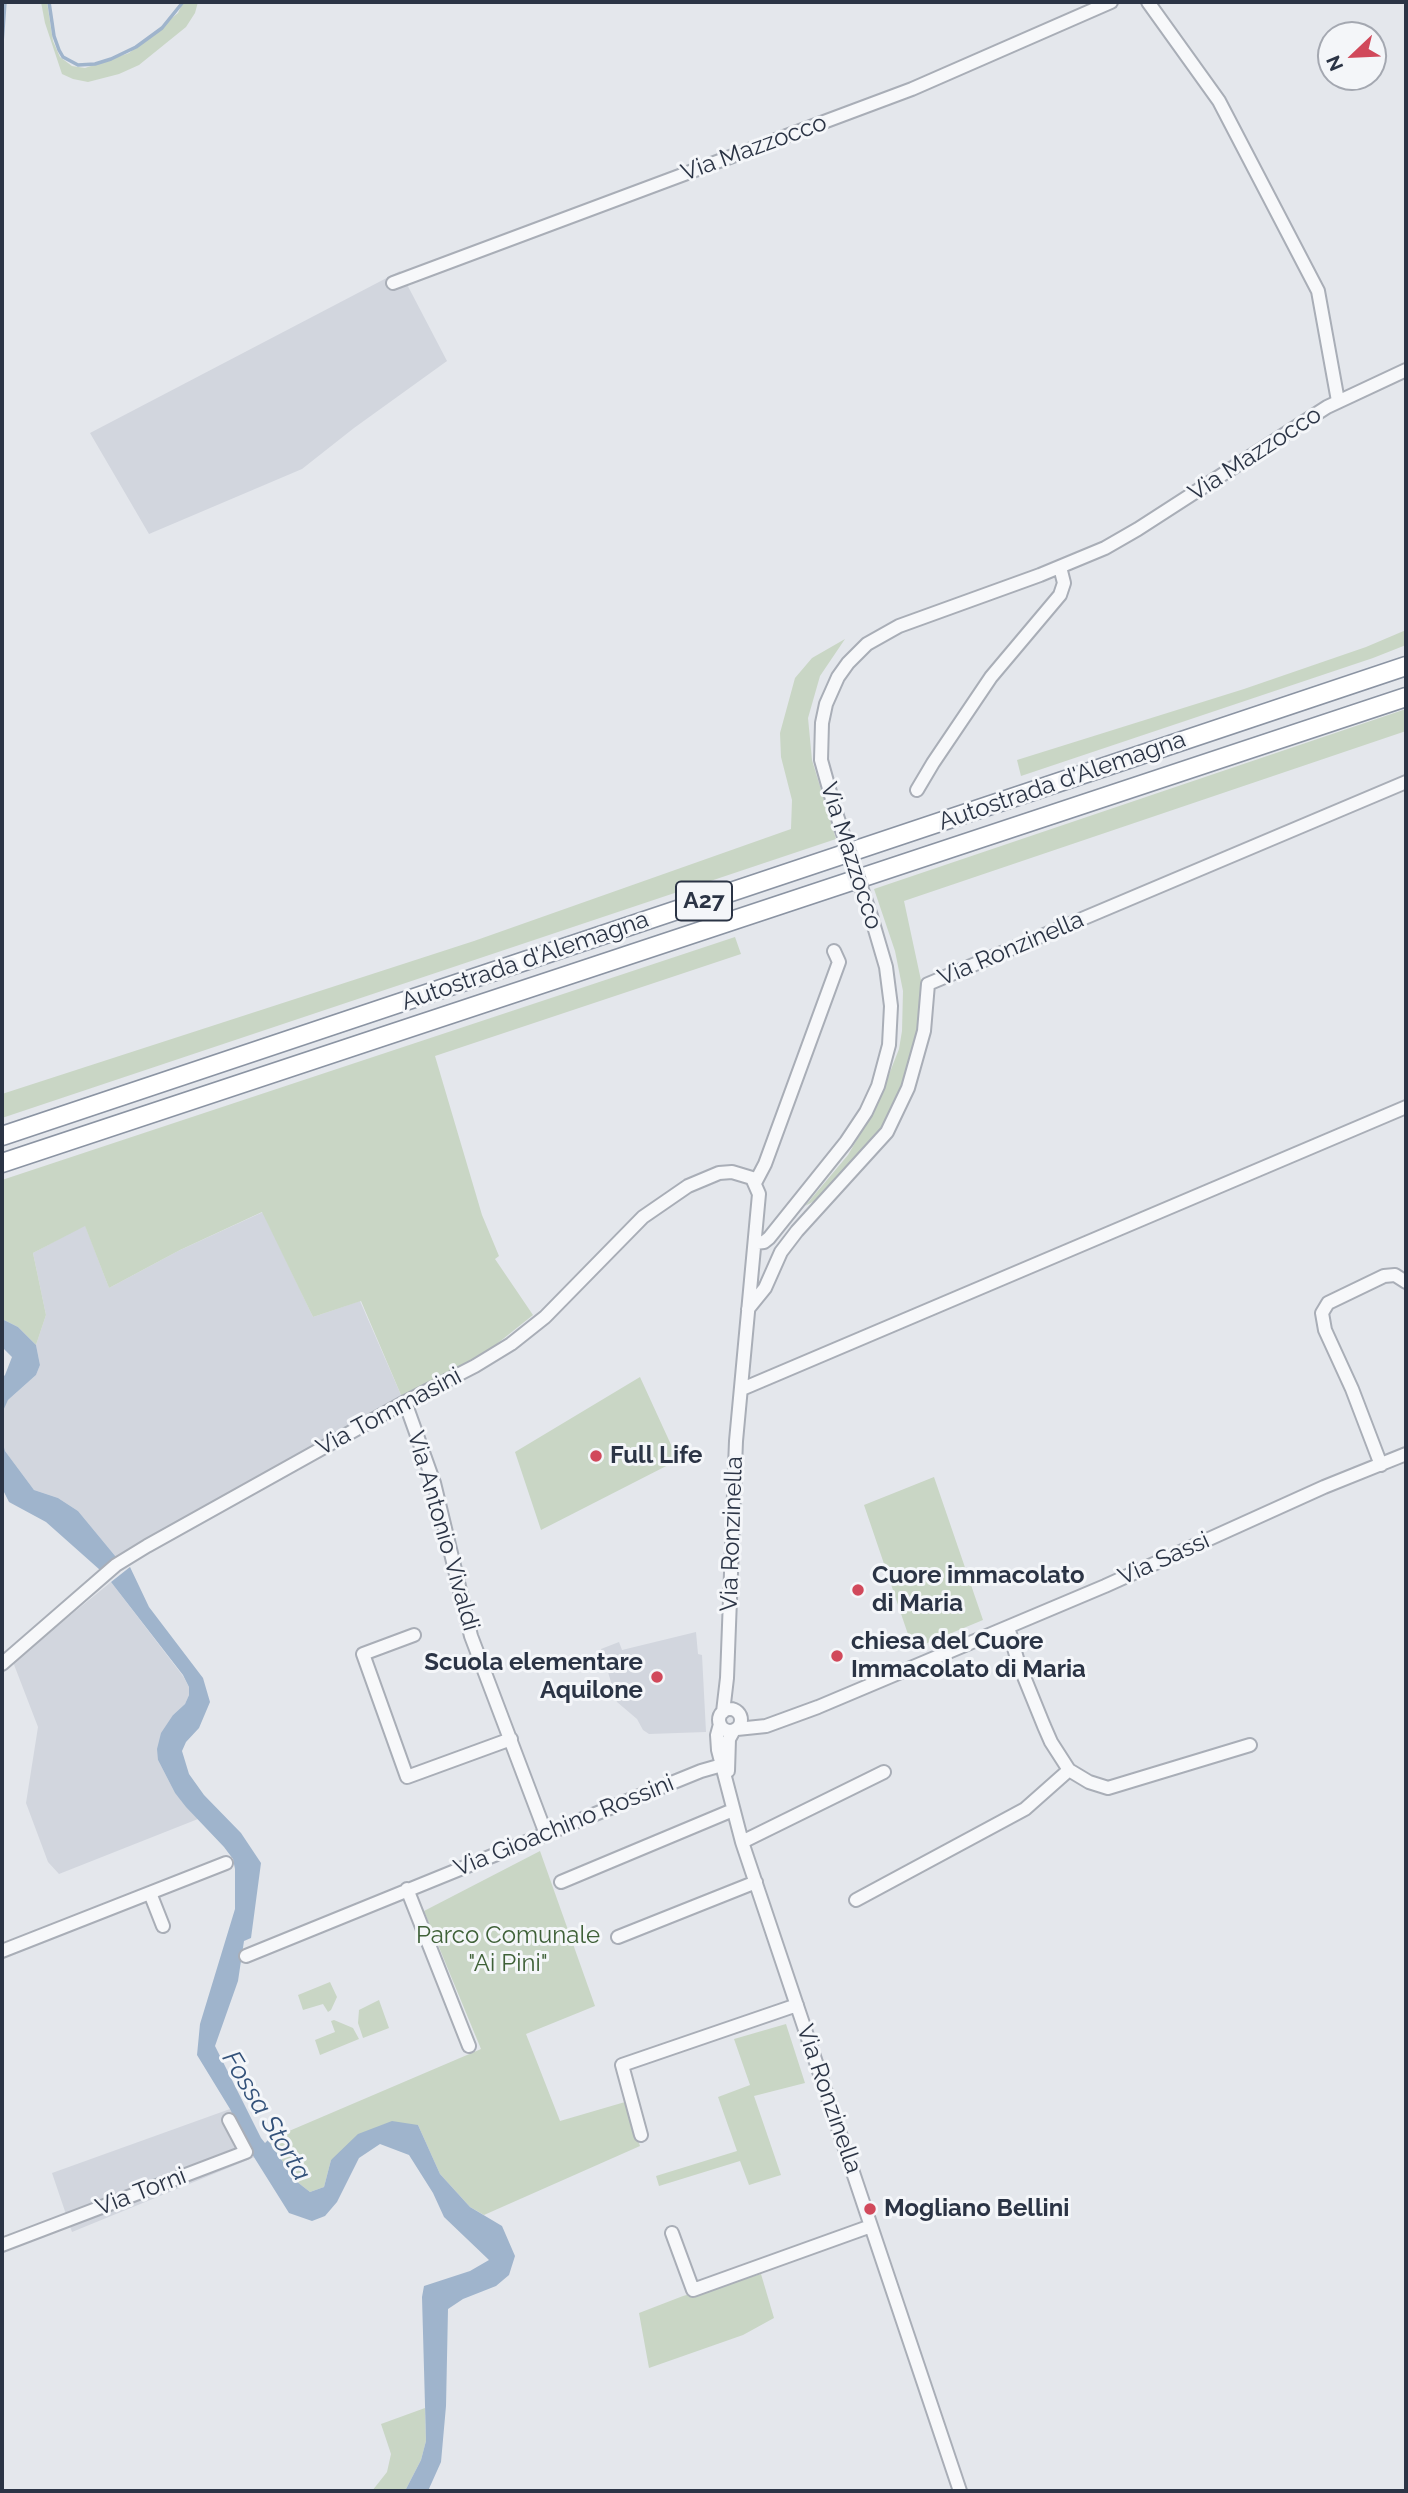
<!DOCTYPE html>
<html>
<head>
<meta charset="utf-8">
<style>
	body { margin:0 }
	#map { position:relative; width:1408px; height:2493px; overflow:hidden; background:#e4e7ec; font-family:Raleway,sans-serif }
	canvas { display:block }
	.frame { position:absolute; inset:0; border:4px solid #2b3445; pointer-events:none }
	.north { position:absolute; left:1317px; top:21px; width:70px; height:70px; box-sizing:border-box; background:#f4f6f9; border:2px solid #a4a8b1; border-radius:50%; rotate:247deg; font-size:19px; font-weight:700; line-height:28px; text-align:center; color:#2b3445 }
	.north::after { content:''; display:block; margin:auto; width:24px; height:32px; background:#d1495b; clip-path:polygon(50% 0,100% 100%,50% 72%,0 100%) }
</style>
</head>
<body>
<div id="map">
<canvas width="1408" height="2493"></canvas>
<div class="frame"></div>
<div class="north">N</div>
</div>
<script>
const ctx = document.querySelector('canvas').getContext('2d');
ctx.lineJoin = 'round';
function paint(path, color) { ctx.fillStyle = color; ctx.fill(path, 'evenodd'); }
const shape = rows => new Path2D(rows.map(r => 'M' + r).join(''));
function strokePath(path, color, width, dash) { ctx.strokeStyle = color; ctx.lineWidth = width; ctx.lineCap = dash ? 'butt' : 'round'; ctx.setLineDash(dash || []); ctx.stroke(path); }
function write(font, color, halo, rows, align = 'center') {
  ctx.font = font + ' Raleway,sans-serif'; ctx.lineWidth = 6; ctx.setLineDash([]); ctx.textBaseline = 'middle'; ctx.strokeStyle = halo; ctx.fillStyle = color; for (const [text, x, y, turn = 0] of rows) {
    ctx.save(); ctx.translate(x, y); ctx.rotate((+turn || 0) * Math.PI / 180); ctx.textAlign = isNaN(turn) ? turn : align; if (halo) ctx.strokeText(text, 0, 0); ctx.fillText(text, 0, 0); ctx.restore();
  }
}
const built = shape([
	[400,271,447,361,354,428,302,469,149,534,90,433],
	[263,1212,313,1317,360,1301,404,1402,189,1515,116,1557,78,1511,58,1498,34,1490,5,1451,2,1440,3,1408,8,1400,36,1375,40,1365,36,1345,46,1315,33,1253,85,1225,109,1288,180,1250],
	[111,1582,183,1676,189,1687,189,1695,185,1704,173,1715,158,1760,175,1793,198,1819,59,1874,48,1862,26,1803,38,1727,13,1662],
	[696,1632,698,1654,702,1655,706,1732,649,1734,643,1730,637,1719,617,1702,601,1649,619,1642,622,1650],
	[230,2109,247,2146,255,2157,72,2232,52,2173]
]);
const green = shape([
	[41,2,47,2,53,41,60,57,72,66,85,68,129,53,178,13,183,2,198,2,195,13,186,27,139,65,119,74,88,82,73,79,62,74,45,23],
	[1406,630,1406,645,1373,658,1021,776,1017,760,1244,689,1366,647],
	[845,639,820,676,808,718,812,760,836,839,2,1118,2,1094,474,941,791,829,792,800,781,757,780,733,795,678,812,658],
	[1406,709,1406,731,904,901,922,985,921,1052,891,1124,841,1187,805,1206,848,1155,877,1105,899,1049,902,1031,903,991,895,951,874,889],
	[735,937,741,954,435,1056,482,1215,499,1256,495,1259,533,1315,493,1347,404,1402,361,1301,313,1317,262,1212,180,1250,109,1288,85,1226,33,1253,46,1315,36,1345,18,1327,2,1319,2,1180],
	[640,1377,678,1460,541,1530,515,1452],
	[934,1477,983,1620,913,1649,864,1505],
	[540,1851,595,2006,526,2034,560,2121,625,2102,640,2146,484,2215,470,2207,440,2174,418,2125,331,2160,324,2187,310,2192,296,2181,268,2140,481,2049,424,1911],
	[330,1982,337,1997,331,2010,328,2012,323,2004,303,2010,298,1995],
	[379,2000,389,2028,363,2038,358,2023,359,2010],
	[334,2020,353,2028,359,2039,320,2055,315,2040,335,2032,331,2021],
	[786,2024,805,2083,754,2096,781,2175,749,2185,740,2161,659,2186,656,2176,737,2151,718,2097,750,2085,734,2039],
	[761,2274,774,2318,743,2335,649,2368,639,2313,683,2296],
	[425,2408,426,2441,421,2460,405,2491,372,2491,387,2472,391,2454,381,2424]
]);
const water = shape([
	[2,1319,18,1327,36,1345,40,1365,36,1375,8,1400,2,1413,2,1378,5,1375,12,1357,2,1347],
	[2,1440,5,1451,34,1490,58,1498,78,1511,116,1557,114,1560,100,1570,46,1522,9,1502,2,1488],
	[130,1567,149,1607,203,1678,210,1702,199,1728,186,1742,182,1751,189,1774,204,1795,241,1833,261,1863,251,1938,244,1941,238,1981,215,2046,261,2138,265,2143,268,2140,296,2181,310,2192,324,2187,331,2160,358,2134,392,2121,418,2125,440,2174,470,2207,502,2226,515,2256,509,2275,496,2286,463,2299,448,2309,446,2406,441,2462,428,2491,405,2491,421,2460,426,2441,422,2297,424,2286,470,2271,489,2260,444,2217,433,2193,409,2155,380,2144,359,2158,337,2202,325,2216,312,2221,289,2213,247,2146,230,2109,197,2055,200,2024,235,1909,235,1869,233,1859,224,1847,186,1807,175,1793,158,1760,157,1749,161,1733,173,1715,185,1704,189,1695,189,1687,183,1675,111,1582]
]);
const stream = shape([
	[49,2,54,36,59,50,63,57,78,65,95,64,111,59,136,47,162,28,183,2],
	[2,43,5,2]
]);
const minor = shape([
	[1148,2,1219,101,1318,291,1338,401],
	[393,283,912,89,1111,2],
	[917,790,933,763,991,677,1060,595,1064,583,1060,567],
	[835,810,821,760,822,723,826,704,838,677,848,663,867,644,899,626,1040,575,1105,548,1138,529,1327,407,1406,370],
	[755,1183,765,1164,839,962,834,951],
	[755,1243,764,1242,769,1238,846,1142,866,1112,878,1086,889,1045,891,1006,886,967,871,916],
	[748,1309,765,1288,781,1252,797,1231,887,1132,908,1088,924,1031,928,984,1406,782],
	[742,1389,1406,1107],
	[405,1402,434,1483,471,1636,546,1834],
	[1381,1465,1352,1389,1325,1330,1322,1313,1328,1303,1384,1276,1395,1275,1406,1282],
	[414,1635,363,1654,407,1777,511,1739],
	[2,1664,116,1565,147,1546,405,1402,475,1366,511,1344,545,1317,643,1217,688,1186,719,1173,732,1172,752,1178,759,1194,736,1441,727,1678,723,1712],
	'719 1720a11 11 0 1 1 22 0a11 11 0 1 1-22 0Z',
	[720,1724,717,1735,718,1750,742,1842,960,2491],
	[737,1729,766,1726,818,1707,1105,1586,1324,1487,1406,1454],
	[1069,1770,1089,1782,1108,1788,1250,1745],
	[728,1771,729,1739,734,1730],
	[742,1842,884,1772],
	[561,1882,733,1810],
	[407,1889,469,2046],
	[150,1893,163,1926],
	[856,1900,1025,1809,1069,1770,1051,1742,1044,1726,1018,1662,1008,1627],
	[618,1937,756,1882],
	[2,1951,226,1863],
	[246,1956,701,1771,722,1765],
	[641,2135,622,2065,797,2005],
	[672,2233,693,2290,871,2226],
	[2,2245,246,2152,229,2120]
]);
const highway = shape([
	[2,1136,1406,666],
	[2,1163,1406,697]
]);
const minorBridge = shape([
	[835,810,871,916]
]);
const markers = [
	[596,1456,7,"#d1495b"],
	[858,1590,7,"#d1495b"],
	[837,1656,7,"#d1495b"],
	[657,1677,7,"#d1495b"],
	[870,2209,7,"#d1495b"]
];
const shields = [
	[704,901,56]
];
const shieldNames = [
	["A27",704,901]
];
const streetNames = [
	["Via Mazzocco",754,148,-20],
	["Via Mazzocco",1255,454,-33],
	["Autostrada d'Alemagna",1062,781,-19],
	["Via Mazzocco",851,856,72],
	["Via Ronzinella",1011,949,-23],
	["Autostrada d'Alemagna",525,961,-19],
	["Via Tommasini",389,1412,-28],
	["Via Antonio Vivaldi",443,1531,74],
	["Via Ronzinella",732,1534,-88],
	["Via Sassi",1164,1559,-24],
	["Via Gioachino Rossini",564,1826,-22],
	["Via Ronzinella",829,2099,71],
	["Via Torni",141,2192,-21]
];
const poiNames = [
	["Full Life",610,1456],
	["Cuore immacolato",872,1576],
	["di Maria",872,1604],
	["chiesa del Cuore",851,1642],
	["Immacolato di Maria",851,1670],
	["Scuola elementare",643,1663,"right"],
	["Aquilone",643,1691,"right"],
	["Mogliano Bellini",884,2209]
];
const parkNames = [
	["Parco Comunale",508,1936],
	["\"Ai Pini\"",508,1964]
];
const waterNames = [
	["Fossa Storta",266,2116,59]
];
paint(built, '#d2d6de');
paint(green, '#c9d6c5');
paint(water, '#9fb4cc');
strokePath(stream, '#9fb4cc', 3.5);
strokePath(minor, '#a9aeb7', 16);
strokePath(highway, '#8b94a3', 21);
strokePath(minor, '#f7f8fa', 12);
strokePath(highway, '#fff', 18);
strokePath(minorBridge, '#a9aeb7', 16, []);
strokePath(minorBridge, '#f7f8fa', 12);
for (const [x, y, r, color] of markers) { const dot = new Path2D(); dot.arc(x, y, r, 0, 2 * Math.PI); ctx.fillStyle = color; ctx.fill(dot); strokePath(dot, '#f4f6f9', 2.5); }
for (const [x, y, w] of shields) { const box = new Path2D(); box.roundRect(x - w / 2, y - 19.5, w, 39, 5); ctx.fillStyle = '#f4f6f9'; ctx.fill(box); strokePath(box, '#2b3445', 2); }
write('bold 23px', '#2b3445', null, shieldNames);
write('24px', '#2b3445', '#f4f6f9', streetNames);
write('bold 24px', '#2b3445', '#f4f6f9', poiNames, 'left');
write('24px', '#3f6138', '#f4f6f9', parkNames);
write('italic 26px', '#34527a', '#f4f6f9', waterNames);
</script>
</body>
</html>
